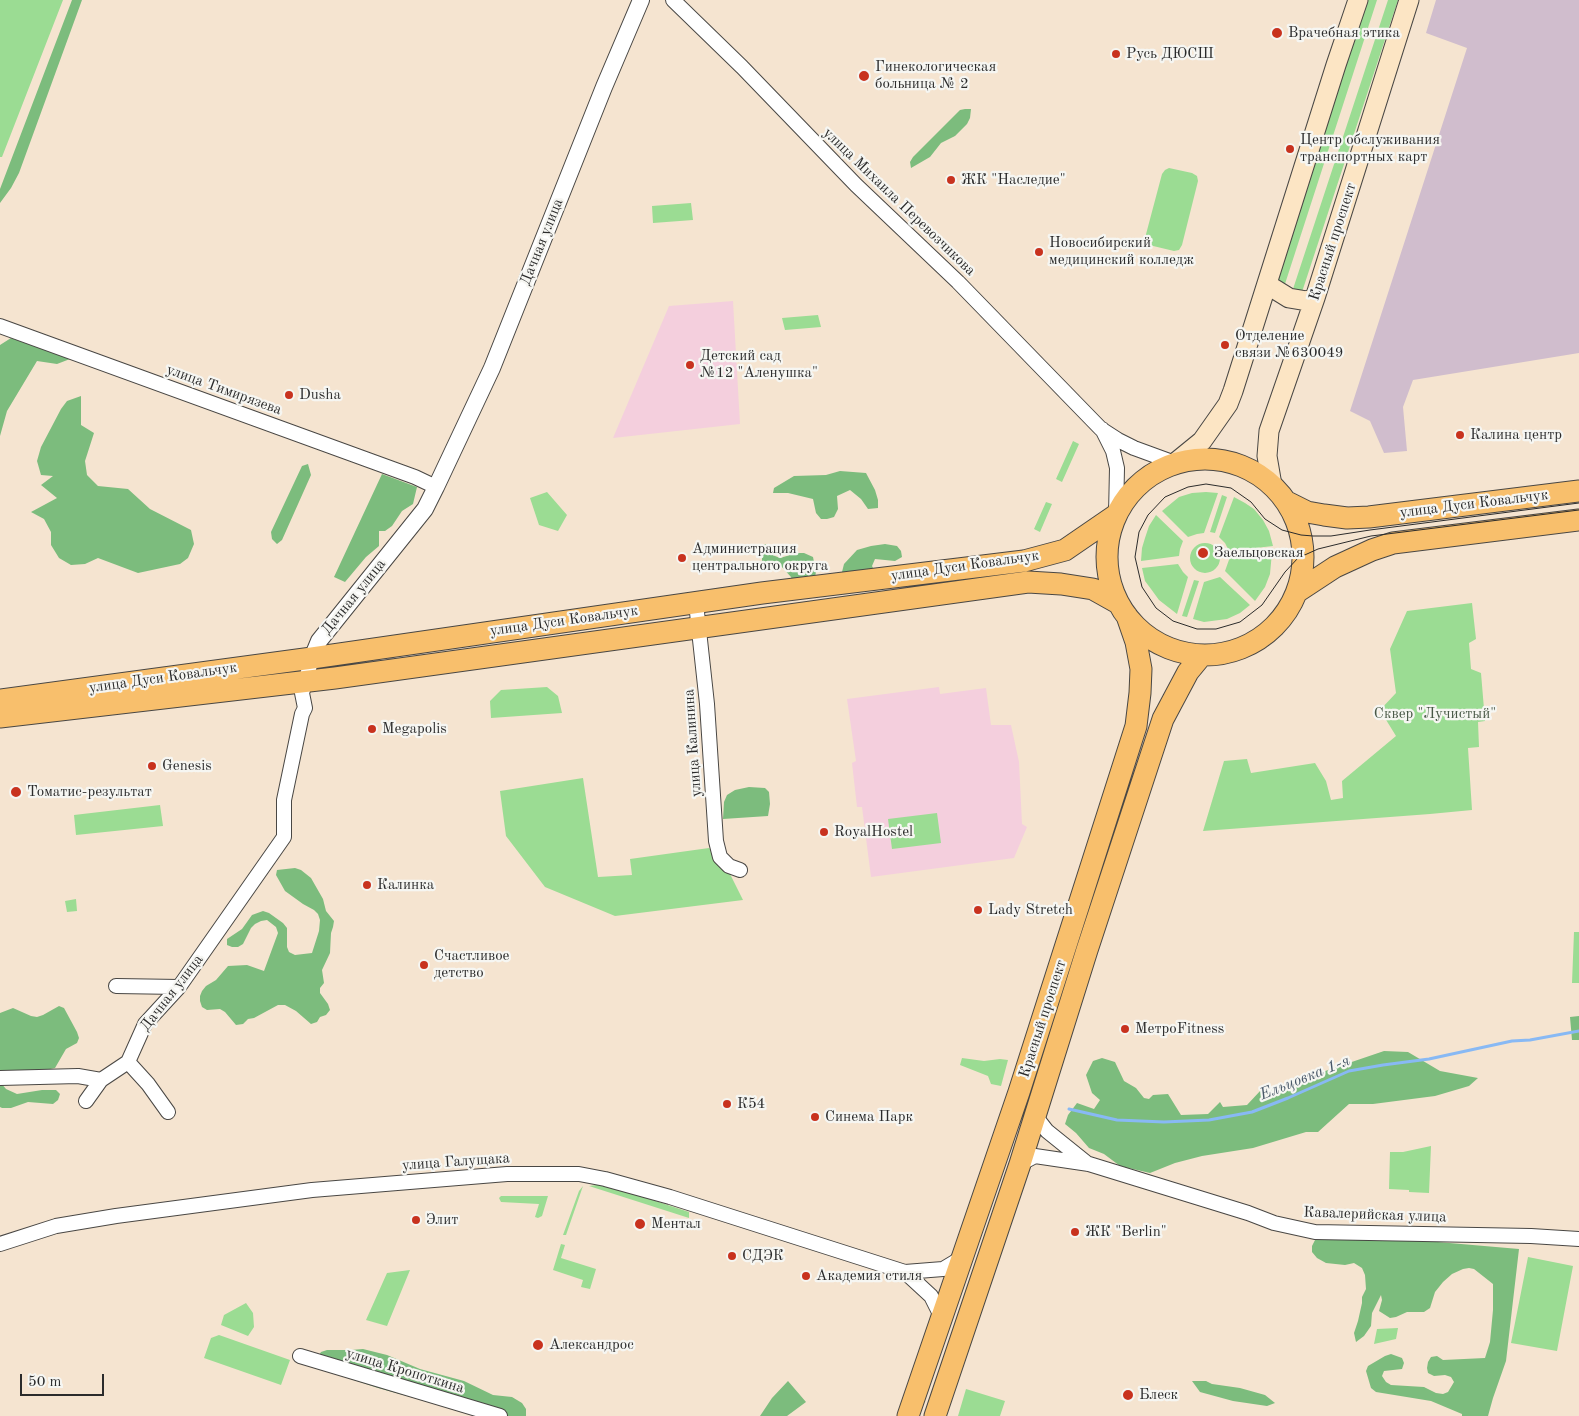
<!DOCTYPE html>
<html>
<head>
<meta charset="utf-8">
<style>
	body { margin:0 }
	#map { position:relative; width:1579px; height:1416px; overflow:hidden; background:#f5e4d0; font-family:"Old Standard TT",serif }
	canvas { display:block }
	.scale { position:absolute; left:20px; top:1374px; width:84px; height:22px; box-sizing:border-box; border:2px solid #2b2b2b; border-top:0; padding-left:6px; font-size:15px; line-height:18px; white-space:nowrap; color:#2b2b2b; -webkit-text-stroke:4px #f6f6f2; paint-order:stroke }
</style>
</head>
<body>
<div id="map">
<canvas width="1579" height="1416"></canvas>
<div class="scale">50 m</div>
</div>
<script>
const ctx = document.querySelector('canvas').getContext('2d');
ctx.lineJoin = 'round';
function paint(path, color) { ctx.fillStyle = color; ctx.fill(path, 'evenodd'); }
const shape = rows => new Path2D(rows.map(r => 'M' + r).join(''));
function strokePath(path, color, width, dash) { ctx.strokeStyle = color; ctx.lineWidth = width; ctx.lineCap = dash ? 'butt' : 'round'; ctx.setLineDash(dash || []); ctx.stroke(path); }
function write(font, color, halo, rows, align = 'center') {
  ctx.font = font + ' "Old Standard TT",serif'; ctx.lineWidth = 4.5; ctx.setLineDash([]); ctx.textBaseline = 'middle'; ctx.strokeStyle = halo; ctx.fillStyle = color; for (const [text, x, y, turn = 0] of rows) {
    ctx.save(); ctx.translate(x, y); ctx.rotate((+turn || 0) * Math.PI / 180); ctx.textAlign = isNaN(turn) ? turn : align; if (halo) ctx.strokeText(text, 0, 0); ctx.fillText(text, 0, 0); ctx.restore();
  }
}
const built = shape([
	[733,301,740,424,613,438,669,306],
	[939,687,940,694,986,688,991,725,1011,725,1019,762,1022,824,1027,827,1014,858,871,877,862,807,857,807,852,763,856,761,847,699]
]);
const industrial = shape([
	[1436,0,1579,0,1579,353,1413,380,1403,407,1407,451,1384,453,1370,421,1350,411,1467,48,1426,33]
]);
const green = shape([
	[0,0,63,0,2,157,0,157],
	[1367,0,1377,0,1284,287,1274,284],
	[1388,0,1398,0,1302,292,1293,289],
	[1169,168,1192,173,1197,176,1198,181,1182,245,1179,250,1174,251,1149,245,1145,238,1162,174,1165,170],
	[691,203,693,220,653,223,652,206],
	[818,315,821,327,785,330,782,318],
	[1073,441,1079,444,1062,482,1056,479],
	[547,492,567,515,558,531,539,525,530,498],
	[1206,492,1218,493,1204,533,1197,534,1188,537,1162,511,1179,497,1192,493],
	[1222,495,1227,497,1215,533,1210,532],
	[1234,497,1245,503,1254,509,1263,520,1269,531,1273,546,1229,551,1225,543,1219,537],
	[1046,502,1052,504,1040,532,1034,529],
	[1156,515,1183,541,1180,549,1179,556,1141,561,1142,548,1145,538,1149,526],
	'1190 558a15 15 0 1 1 30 0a15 15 0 1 1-30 0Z',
	[1272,552,1270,574,1265,587,1255,601,1225,571,1230,557],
	[1178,564,1183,572,1188,577,1177,614,1159,600,1151,589,1145,581,1142,568],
	[1220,577,1250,605,1240,613,1227,619,1204,622,1193,619,1204,582],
	[1194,580,1199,581,1187,617,1182,616],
	[1472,603,1476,639,1469,643,1471,669,1481,673,1485,721,1478,722,1479,747,1468,748,1472,810,1430,814,1203,831,1224,761,1247,759,1251,773,1315,763,1326,781,1331,800,1343,798,1342,781,1396,736,1380,710,1396,693,1390,649,1407,611],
	[547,687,558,696,562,713,491,718,490,701,501,690],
	[583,778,598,877,632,875,630,859,709,848,729,872,743,900,615,916,545,887,506,836,500,791],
	[160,805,163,826,76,835,74,815],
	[937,813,941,843,892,849,888,819],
	[76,899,77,911,67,912,65,901],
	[1574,932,1579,932,1579,983,1572,983],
	[962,1058,984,1061,1000,1059,1008,1060,1001,1086,991,1084,988,1076,960,1065],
	[1431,1146,1429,1193,1409,1192,1409,1190,1389,1189,1390,1152,1403,1152],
	[604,1184,689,1212,689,1218,589,1186],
	[583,1186,566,1235,563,1235,579,1191],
	[501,1196,548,1196,542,1216,538,1218,535,1217,539,1204,501,1202,499,1198],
	[561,1244,565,1245,561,1258,596,1269,590,1289,581,1287,583,1280,553,1270],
	[1528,1257,1573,1266,1557,1351,1511,1343],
	[410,1270,387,1326,366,1320,387,1273],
	[246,1303,253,1313,254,1327,248,1336,221,1325,224,1315],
	[1398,1328,1396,1339,1374,1344,1377,1329],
	[219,1335,290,1360,281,1385,204,1358,211,1338],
	[966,1389,1005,1401,1000,1416,958,1416]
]);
const forest = shape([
	[72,0,82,0,19,173,11,188,0,203,0,189],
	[965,109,971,109,970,118,967,124,955,136,941,143,930,157,911,168,910,162,913,157,960,110],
	[11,338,70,359,57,364,37,361,7,411,0,436,0,345],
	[81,396,81,425,94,433,85,461,87,475,98,486,128,489,150,509,191,530,194,544,188,558,180,564,138,573,98,558,85,564,71,565,59,558,51,545,51,532,44,519,31,512,57,498,41,485,53,476,41,475,37,461,41,447,61,409,67,401],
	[308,464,311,475,282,540,277,544,272,539,271,532,302,466],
	[840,471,866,473,875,490,878,500,878,508,868,509,861,499,850,490,837,496,838,509,834,517,827,519,821,519,816,513,813,499,788,493,773,493,774,488,794,476,826,475],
	[382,474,417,487,413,504,402,511,392,526,385,531,379,531,379,546,366,557,345,582,334,577],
	[766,544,770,554,780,558,797,553,804,553,813,557,816,572,815,577,793,583,791,577,781,566,775,564,768,567,762,561,762,546],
	[885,544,897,546,901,551,902,557,895,561,875,559,872,566,874,570,844,578,842,572,844,564,857,550,871,546],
	[749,787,765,788,769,792,770,804,768,816,723,819,724,802,727,795,735,790],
	[295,868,301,870,311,878,323,899,326,911,334,921,333,927,331,933,330,953,322,970,324,983,320,988,320,993,328,1004,330,1010,326,1015,320,1017,317,1022,311,1024,296,1011,285,1005,278,1005,254,1018,248,1019,243,1024,236,1025,225,1012,220,1009,207,1010,202,1007,200,1001,200,996,202,991,206,986,216,980,228,966,247,965,264,971,278,933,276,927,267,920,261,921,255,924,251,928,243,944,238,947,232,947,227,945,227,939,242,929,252,915,263,911,269,913,283,923,287,928,287,947,289,952,295,955,312,953,319,931,320,920,318,914,314,910,303,904,285,891,276,875,277,870],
	[59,1006,64,1008,77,1032,79,1038,77,1043,66,1049,55,1068,0,1080,0,1013,13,1008,31,1016,37,1017,43,1015],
	[1579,1016,1579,1040,1572,1040,1570,1017],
	[1384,1051,1408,1052,1440,1071,1478,1078,1469,1086,1435,1096,1373,1104,1349,1104,1318,1132,1306,1132,1253,1148,1202,1156,1175,1163,1150,1173,1120,1166,1104,1154,1089,1148,1076,1133,1065,1124,1068,1115,1077,1103,1094,1109,1100,1100,1092,1093,1086,1075,1093,1061,1102,1058,1115,1062,1124,1081,1136,1088,1144,1098,1149,1099,1153,1095,1168,1094,1181,1115,1208,1114,1220,1102,1223,1107,1247,1105,1261,1090,1287,1085,1293,1082],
	[0,1082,6,1089,17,1094,42,1090,56,1090,60,1094,58,1100,53,1104,28,1102,11,1108,2,1108,0,1107],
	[1317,1236,1380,1237,1519,1249,1506,1361,1493,1398,1488,1416,1462,1416,1462,1414,1431,1401,1376,1392,1371,1388,1366,1371,1368,1366,1385,1356,1391,1354,1402,1358,1404,1363,1402,1369,1384,1371,1382,1376,1386,1382,1391,1385,1424,1387,1436,1393,1443,1394,1448,1392,1454,1382,1451,1377,1445,1375,1434,1376,1428,1373,1427,1368,1428,1362,1431,1357,1437,1356,1443,1360,1485,1358,1490,1342,1493,1310,1493,1284,1474,1269,1469,1268,1463,1269,1452,1274,1443,1282,1435,1292,1430,1308,1424,1312,1407,1312,1396,1317,1390,1318,1379,1311,1382,1300,1381,1295,1372,1313,1371,1326,1364,1336,1356,1342,1354,1333,1358,1321,1362,1303,1362,1297,1366,1289,1365,1275,1362,1268,1354,1263,1345,1265,1326,1263,1317,1258,1312,1252,1312,1246],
	[363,1349,387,1355,420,1369,464,1381,493,1395,512,1397,522,1403,526,1409,526,1416,479,1416,378,1388,339,1375,318,1357,321,1352,327,1350,351,1350],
	[788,1381,806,1402,787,1416,760,1416,772,1398],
	[1192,1381,1206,1381,1212,1384,1240,1388,1265,1395,1275,1403,1267,1406,1233,1401,1200,1392]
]);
const stream = shape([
	[1069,1109,1117,1120,1164,1122,1209,1120,1252,1112,1288,1098,1349,1071,1383,1065,1429,1059,1512,1041,1530,1040,1579,1031]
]);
const minor = shape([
	[673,0,742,67,856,185,958,282,1101,429,1118,440,1134,448,1175,463],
	[0,326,415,477,436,487],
	[1102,429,1113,451,1117,468,1116,515],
	[696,603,707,704,716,841,720,857,729,866,740,870],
	[116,986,179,987],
	[128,1062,148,1084,168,1112],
	[0,1078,78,1076,101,1080,128,1062,145,1024,179,987,284,837,284,800,302,714,305,708,302,693,312,658],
	[86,1101,101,1080],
	[1036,1117,1047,1131,1088,1164],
	[1020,1164,1035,1156,1089,1164,1248,1213,1274,1223,1315,1232,1531,1236,1579,1239],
	[0,1244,56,1226,116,1216,312,1190,507,1174,579,1174,605,1179,670,1197,905,1272,943,1269,963,1257],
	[905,1272,931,1296,942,1318],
	[300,1356,500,1416]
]);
const tertiary = shape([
	[312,658,319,641,425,509,436,487,492,368,604,87,641,0]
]);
const secondary = shape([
	[1268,285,1289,298,1307,301,1315,298],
	[1175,463,1202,441,1228,404,1233,391,1336,65,1358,0],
	[1272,485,1267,456,1269,431,1315,298,1409,0]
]);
const primary = shape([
	'1107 557a98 98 0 1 1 196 0a98 98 0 1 1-196 0Z',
	[1287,502,1307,512,1324,515,1347,518,1369,517,1579,491],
	[1297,592,1335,567,1372,550,1393,543,1579,520],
	[0,700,312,658,762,593,1024,561,1065,550,1116,515],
	[0,717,335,678,1028,582,1061,584,1093,589,1118,603],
	[908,1416,1019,1092,1136,726,1140,693,1141,669,1136,642,1127,616],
	[935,1416,1020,1164,1087,950,1163,719,1188,672,1202,655]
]);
const tram = shape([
	[1579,503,1370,530,1331,536,1313,536,1301,535,1282,530,1265,519,1251,502,1231,488,1206,484,1188,487,1165,497,1148,515,1139,532,1135,557,1142,587,1156,608,1173,621,1197,629,1216,629,1240,622,1262,605,1285,572,1298,558,1318,549,1371,536,1579,510]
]);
const markers = [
	[1277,33,6,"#c8321e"],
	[1116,54,5,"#c8321e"],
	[864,76,6,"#c8321e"],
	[1290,149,5,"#c8321e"],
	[951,180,5,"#c8321e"],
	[1039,252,5,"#c8321e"],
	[1225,345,5,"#c8321e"],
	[690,365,5,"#c8321e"],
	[289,395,5,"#c8321e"],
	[1460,435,5,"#c8321e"],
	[1203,553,6,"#c8321e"],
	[682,558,5,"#c8321e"],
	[372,729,5,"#c8321e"],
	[152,766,5,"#c8321e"],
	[16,792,6,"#c8321e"],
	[824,832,5,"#c8321e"],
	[367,885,5,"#c8321e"],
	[978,910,5,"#c8321e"],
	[424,965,5,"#c8321e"],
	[1125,1029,5,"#c8321e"],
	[727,1104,5,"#c8321e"],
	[815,1117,5,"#c8321e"],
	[416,1220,5,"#c8321e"],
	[640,1224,6,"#c8321e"],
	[1075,1232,5,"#c8321e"],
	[732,1256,5,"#c8321e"],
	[806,1276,5,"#c8321e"],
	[538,1345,6,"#c8321e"],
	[1128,1395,6,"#c8321e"]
];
const poiNames = [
	["Врачебная этика",1288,33],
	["Русь ДЮСШ",1126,54],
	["Гинекологическая",875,67],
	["больница № 2",875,84],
	["Центр обслуживания",1300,140],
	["транспортных карт",1300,157],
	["ЖК \"Наследие\"",961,180],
	["Новосибирский",1049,243],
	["медицинский колледж",1049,260],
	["Отделение",1235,336],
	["связи №630049",1235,353],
	["Детский сад",700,356],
	["№12 \"Аленушка\"",700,373],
	["Dusha",299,395],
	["Калина центр",1470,435],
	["Администрация",692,549],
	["центрального округа",692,566],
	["Заельцовская",1214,553],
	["Megapolis",382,729],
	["Genesis",162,766],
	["Томатис-результат",27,792],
	["RoyalHostel",834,832],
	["Калинка",377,885],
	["Lady Stretch",988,910],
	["Счастливое",434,956],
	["детство",434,973],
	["МетроFitness",1135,1029],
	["К54",737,1104],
	["Синема Парк",825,1117],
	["Элит",426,1220],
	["Ментал",651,1224],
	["ЖК \"Berlin\"",1085,1232],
	["СДЭК",742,1256],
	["Академия стиля",816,1276],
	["Александрос",549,1345],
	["Блеск",1139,1395]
];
const streetNames = [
	["улица Михаила Перевозчикова",899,202,44],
	["Дачная улица",542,242,-68],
	["Красный проспект",1333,242,-72],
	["улица Тимирязева",224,390,20],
	["улица Дуси Ковальчук",1474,504,-7],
	["улица Дуси Ковальчук",965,566,-8],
	["Дачная улица",354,597,-51],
	["улица Дуси Ковальчук",564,621,-8],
	["улица Дуси Ковальчук",163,678,-8],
	["улица Калинина",693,743,-94],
	["Дачная улица",172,993,-52],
	["Красный проспект",1043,1019,-72],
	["улица Галущака",456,1162,-4],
	["Кавалерийская улица",1375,1215,2],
	["улица Кропоткина",405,1371,17]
];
const parkNames = [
	["Сквер \"Лучистый\"",1435,714]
];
const waterNames = [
	["Ельцовка 1-я",1305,1078,-22]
];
paint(built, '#f4cfdd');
paint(industrial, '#d0bdcd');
paint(green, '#9bdc93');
paint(forest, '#7cbc7d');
strokePath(stream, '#88b9f4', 3);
strokePath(minor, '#494744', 16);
strokePath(tertiary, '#494744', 18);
strokePath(secondary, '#494744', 21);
strokePath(primary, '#494744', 23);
strokePath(minor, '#fff', 14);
strokePath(tertiary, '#fff', 16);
strokePath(secondary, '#fce5c4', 19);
strokePath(primary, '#f8bf6c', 21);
strokePath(tram, '#2b2b2b', 1);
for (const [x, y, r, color] of markers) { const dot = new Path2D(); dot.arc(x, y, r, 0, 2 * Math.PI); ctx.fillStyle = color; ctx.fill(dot); strokePath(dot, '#f6f6f2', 2); }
write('15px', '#2b2b2b', '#f6f6f2', poiNames, 'left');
write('15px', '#2b2b2b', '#f6f6f2', streetNames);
write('15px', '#475745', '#f6f6f2', parkNames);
write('italic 16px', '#475667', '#f6f6f2', waterNames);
</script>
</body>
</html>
